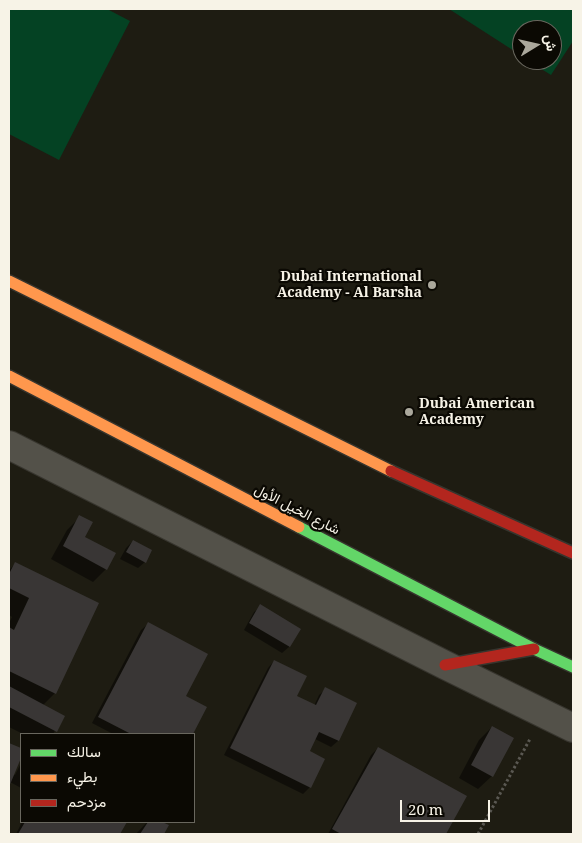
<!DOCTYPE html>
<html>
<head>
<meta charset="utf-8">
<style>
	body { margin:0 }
	#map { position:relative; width:582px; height:843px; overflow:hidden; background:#1e1c12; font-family:"Noto Serif",Vazirmatn,serif }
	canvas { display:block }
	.frame { position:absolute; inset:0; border:10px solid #f7f3e7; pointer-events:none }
	.legend { position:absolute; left:20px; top:733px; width:175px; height:90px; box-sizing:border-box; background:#0b0903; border:1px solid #69675e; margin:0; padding:6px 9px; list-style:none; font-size:15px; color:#f7f3e7 }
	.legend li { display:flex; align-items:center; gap:10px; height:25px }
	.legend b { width:25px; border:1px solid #69675e }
	.north { position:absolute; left:512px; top:20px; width:50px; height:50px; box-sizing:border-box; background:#0b0903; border:1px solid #69675e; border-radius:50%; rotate:81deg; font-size:14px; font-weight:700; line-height:20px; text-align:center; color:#f7f3e7 }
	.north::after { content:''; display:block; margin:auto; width:18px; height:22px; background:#aba89c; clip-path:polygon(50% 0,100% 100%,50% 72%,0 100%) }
	.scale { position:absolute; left:400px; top:800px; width:90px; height:22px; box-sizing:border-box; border:2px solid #f7f3e7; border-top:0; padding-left:6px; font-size:15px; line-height:18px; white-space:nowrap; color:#f7f3e7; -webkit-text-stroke:4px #0b0903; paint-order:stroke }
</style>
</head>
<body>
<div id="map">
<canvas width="582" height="843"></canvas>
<div class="frame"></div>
<ul class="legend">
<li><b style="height:6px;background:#63d668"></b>سالك</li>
<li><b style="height:6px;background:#ff974d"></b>بطيء</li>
<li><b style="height:6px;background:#b3261e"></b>مزدحم</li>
</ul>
<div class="north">ش</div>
<div class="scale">20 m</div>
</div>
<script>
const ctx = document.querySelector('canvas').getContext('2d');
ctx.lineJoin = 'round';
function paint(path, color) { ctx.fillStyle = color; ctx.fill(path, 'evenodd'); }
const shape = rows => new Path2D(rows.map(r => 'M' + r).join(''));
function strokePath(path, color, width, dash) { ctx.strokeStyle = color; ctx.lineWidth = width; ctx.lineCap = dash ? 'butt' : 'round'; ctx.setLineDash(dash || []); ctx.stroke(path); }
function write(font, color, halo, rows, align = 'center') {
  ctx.font = font + ' "Noto Serif",Vazirmatn,serif'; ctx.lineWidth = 4.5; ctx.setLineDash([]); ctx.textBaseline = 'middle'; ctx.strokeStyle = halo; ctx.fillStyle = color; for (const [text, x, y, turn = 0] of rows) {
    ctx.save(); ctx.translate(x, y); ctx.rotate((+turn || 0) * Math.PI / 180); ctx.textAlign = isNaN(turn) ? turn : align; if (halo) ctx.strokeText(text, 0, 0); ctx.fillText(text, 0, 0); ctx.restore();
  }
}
const green = shape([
	[9,9,107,9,130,21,59,160,9,134],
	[449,9,573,9,573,41,551,75,527,60,552,60,552,30,522,30,522,56]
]);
const shadow = shape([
	[80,517,84,537,114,554,106,569,93,582,51,559,67,530],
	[133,541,145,562,138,568,120,559,126,548],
	[15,564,97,604,55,693,42,706,63,717,53,734,23,734,9,727,9,623,12,617,9,615,9,570],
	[261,606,299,629,289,647,282,653,244,630,254,612],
	[148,624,185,697,206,708,192,734,113,734,92,723,141,630],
	[274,661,295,696,314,706,319,695,326,689,356,704,338,741,331,747,315,739,309,751,310,787,303,794,224,755,268,668],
	[492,727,492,776,478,789,459,778,479,740],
	[9,744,21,749,21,755,13,774,15,775,21,763,21,788,10,782,9,784],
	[378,748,465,796,444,834,328,834,371,755],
	[22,822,125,822,118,834,16,834],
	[147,822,160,822,167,826,162,834,136,834]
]);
const building = shape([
	[79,515,93,522,85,537,116,553,107,570,63,546],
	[133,540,152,550,146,563,126,552],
	[15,562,99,603,56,694,9,671,9,627,14,630,29,598,9,588,9,574],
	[260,604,301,629,290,647,249,623],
	[148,622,208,654,186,696,207,707,193,734,131,734,98,717],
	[274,660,307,676,297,696,316,705,325,687,357,703,339,741,319,732,310,751,325,759,311,788,230,748],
	[9,686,65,716,57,732,9,707],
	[492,726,514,738,493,777,471,765],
	[9,743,21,748,21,758,9,787],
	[378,747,467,796,446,834,341,834,332,829],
	[25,822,127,822,120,834,18,834],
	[148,822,162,822,169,825,164,834,140,834]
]);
const path = shape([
	[478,834,530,739]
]);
const street = shape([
	[9,445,445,665,573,728]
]);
const fast = shape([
	[299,527,534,649,573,667]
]);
const slow = shape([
	[9,281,391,471],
	[9,376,299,527]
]);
const jam = shape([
	[391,471,573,553],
	[445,665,534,649]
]);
const markers = [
	[432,285,5,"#aba89c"],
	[409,412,5,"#aba89c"]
];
const poiNames = [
	["Dubai International",422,277],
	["Academy - Al Barsha",422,293],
	["Dubai American",419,404,"left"],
	["Academy",419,420,"left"]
];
const streetNames = [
	["شارع الخيل الأول",297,510,27]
];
paint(green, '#044223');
paint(shadow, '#0007');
paint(building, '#393635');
strokePath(street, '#37352e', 30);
strokePath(fast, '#37352e', 14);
strokePath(slow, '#37352e', 14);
strokePath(jam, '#37352e', 14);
strokePath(path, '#5a5852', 3, [2.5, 2.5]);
strokePath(street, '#535149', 28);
strokePath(fast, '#63d668', 11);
strokePath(slow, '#ff974d', 11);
strokePath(jam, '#b3261e', 11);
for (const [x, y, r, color] of markers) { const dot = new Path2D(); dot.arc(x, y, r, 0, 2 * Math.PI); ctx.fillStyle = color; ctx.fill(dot); strokePath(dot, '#0b0903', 2); }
write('bold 14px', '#f7f3e7', '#0b0903', poiNames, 'right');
write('14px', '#f7f3e7', '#0b0903', streetNames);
</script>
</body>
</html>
